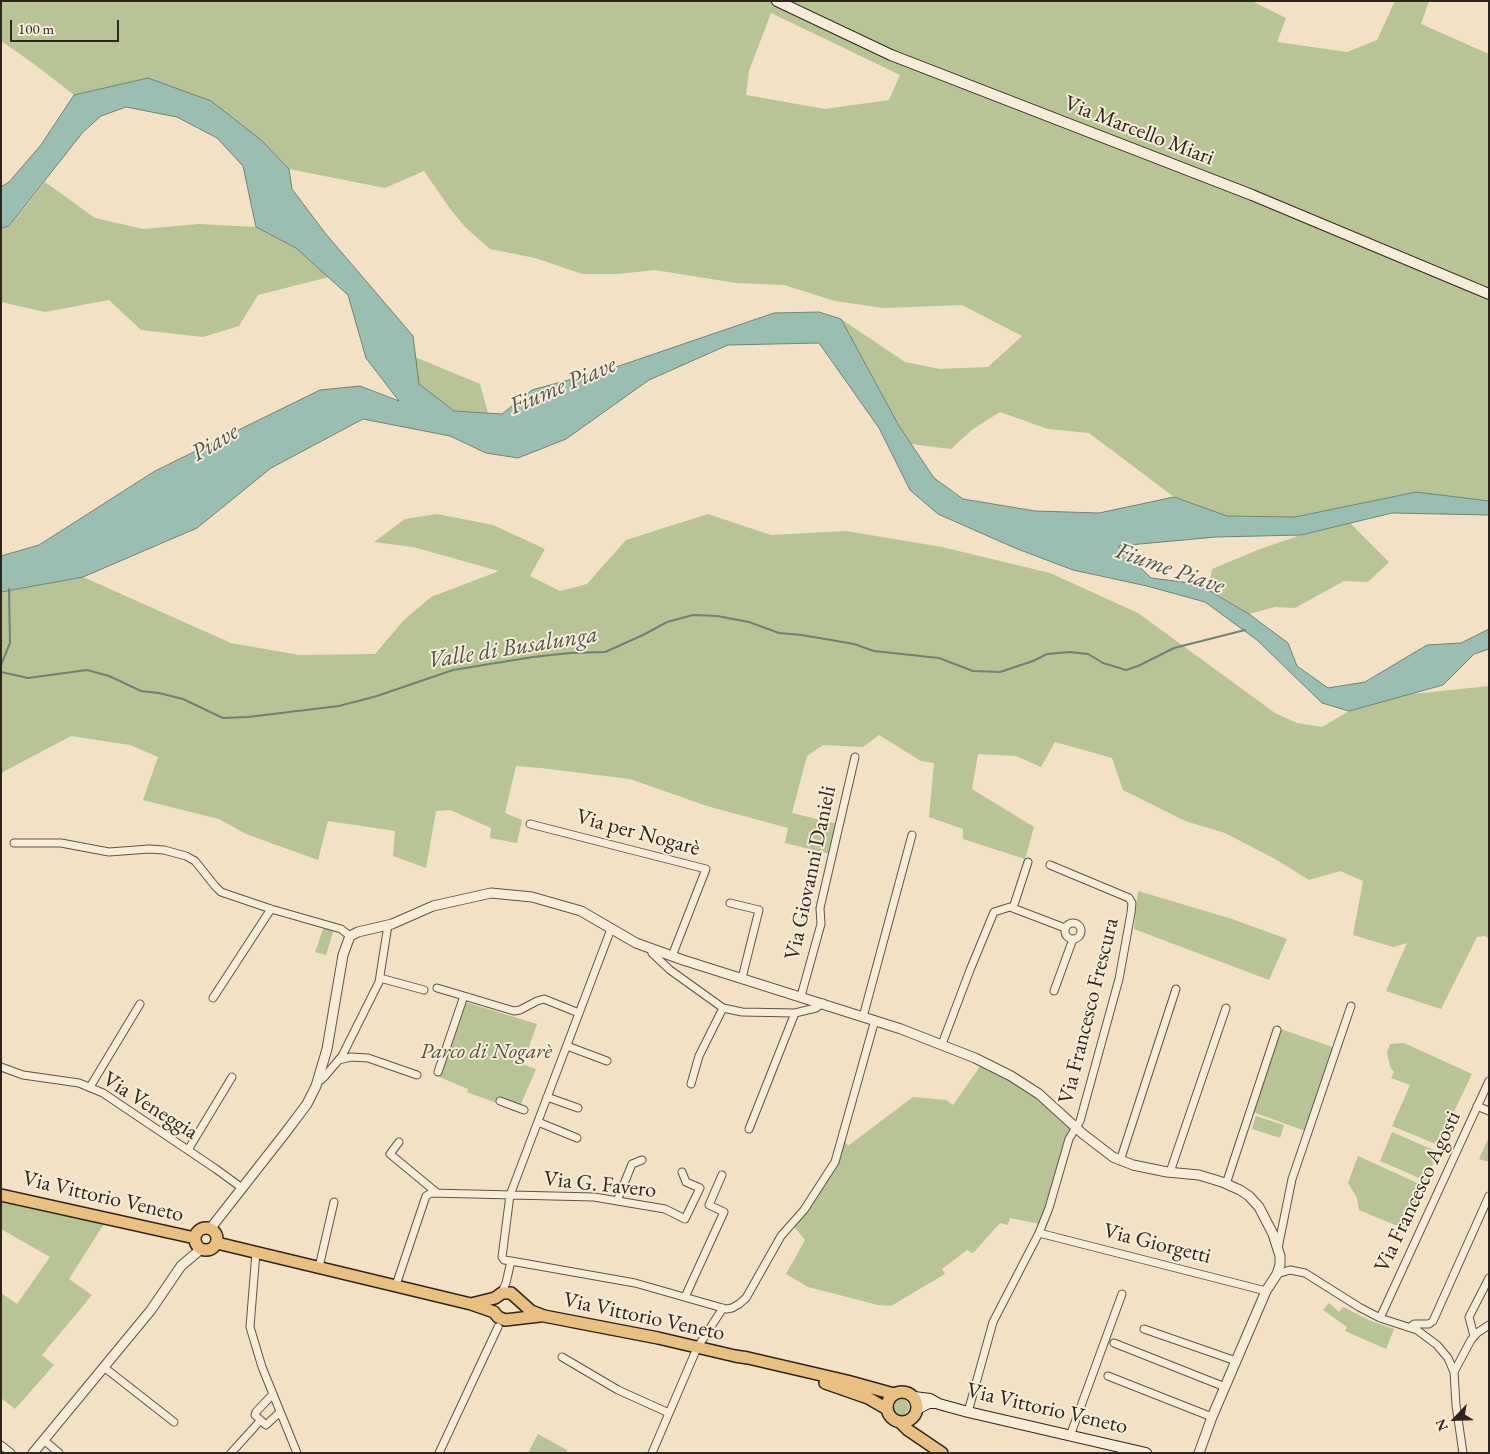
<!DOCTYPE html>
<html>
<head>
<meta charset="utf-8">
<style>
	body { margin:0 }
	#map { position:relative; width:1490px; height:1454px; overflow:hidden; background:#f2e1c5; font-family:"EB Garamond",serif }
	canvas { display:block }
	.frame { position:absolute; inset:0; border:2px solid #30251e; pointer-events:none }
	.north { position:absolute; left:1430px; top:1394px; width:50px; height:50px; -webkit-text-stroke:4px #f7ecd9; paint-order:stroke; rotate:246deg; font-size:14px; font-weight:700; line-height:20px; text-align:center; color:#30251e }
	.north::after { content:''; display:block; margin:auto; width:18px; height:22px; background:#30251e; clip-path:polygon(50% 0,100% 100%,50% 72%,0 100%) }
	.scale { position:absolute; left:10px; top:20px; width:109px; height:22px; box-sizing:border-box; border:2px solid #30251e; border-top:0; padding-left:6px; font-size:15px; line-height:18px; white-space:nowrap; color:#30251e; -webkit-text-stroke:4px #f7ecd9; paint-order:stroke }
</style>
</head>
<body>
<div id="map">
<canvas width="1490" height="1454"></canvas>
<div class="frame"></div>
<div class="north">N</div>
<div class="scale">100 m</div>
</div>
<script>
const ctx = document.querySelector('canvas').getContext('2d');
ctx.lineJoin = 'round';
function paint(path, color) { ctx.fillStyle = color; ctx.fill(path, 'evenodd'); }
const shape = rows => new Path2D(rows.map(r => 'M' + r).join(''));
function strokePath(path, color, width, dash) { ctx.strokeStyle = color; ctx.lineWidth = width; ctx.lineCap = dash ? 'butt' : 'round'; ctx.setLineDash(dash || []); ctx.stroke(path); }
function write(font, color, halo, rows, align = 'center') {
  ctx.font = font + ' "EB Garamond",serif'; ctx.lineWidth = 4; ctx.setLineDash([]); ctx.textBaseline = 'middle'; ctx.strokeStyle = halo; ctx.fillStyle = color; for (const [text, x, y, turn = 0] of rows) {
    ctx.save(); ctx.translate(x, y); ctx.rotate((+turn || 0) * Math.PI / 180); ctx.textAlign = isNaN(turn) ? turn : align; if (halo) ctx.strokeText(text, 0, 0); ctx.fillText(text, 0, 0); ctx.restore();
  }
}
const green = shape([
	[1,1,1252,1,1286,18,1277,42,1347,52,1377,40,1395,1,1429,1,1421,24,1489,54,1489,501,1416,492,1295,517,1227,516,1174,497,1089,433,1048,429,1000,412,973,429,951,449,911,444,899,426,841,319,905,362,940,369,988,367,1022,336,962,305,883,308,835,301,784,285,736,283,655,270,618,274,582,274,535,258,490,249,466,228,451,210,424,171,385,188,289,169,261,140,148,78,74,95,34,64,1,41],
	[771,13,900,75,889,100,825,109,746,95,749,71],
	[45,182,95,218,143,229,199,224,256,227,296,248,329,277,258,295,239,326,203,337,141,330,109,300,45,312,1,302,1,228,10,226],
	[415,357,480,384,488,413,454,411,419,384],
	[437,514,493,525,545,549,530,576,560,591,587,584,626,540,708,514,771,535,846,531,942,547,1050,573,1138,613,1275,713,1297,723,1322,727,1349,711,1402,695,1489,686,1489,939,1485,936,1477,937,1441,1009,1386,991,1407,943,1393,947,1353,935,1363,881,1340,871,1309,880,1275,859,1225,833,1185,821,1123,790,1112,758,1055,742,1041,767,1016,756,978,754,972,789,1034,827,1025,859,963,839,963,829,929,817,934,763,921,761,879,735,863,747,823,745,807,756,792,813,838,824,830,854,785,843,788,828,707,806,630,779,541,768,516,766,505,813,522,820,517,843,490,838,491,828,450,810,436,811,426,868,393,856,395,831,328,821,318,860,246,834,219,819,143,800,158,757,130,745,71,736,3,772,1,776,1,592,83,577,231,643,299,655,375,654,404,620,431,597,499,571,413,547,374,542,405,519],
	[1350,523,1389,562,1368,582,1344,581,1295,608,1275,607,1249,614,1209,590,1212,569,1260,549,1301,535],
	[1138,891,1232,919,1287,939,1269,980,1134,929],
	[325,924,335,926,326,955,315,952],
	[462,1001,537,1024,523,1064,536,1069,518,1111,467,1092,468,1089,437,1076],
	[1281,1029,1338,1049,1308,1132,1253,1112],
	[1404,1043,1472,1074,1438,1145,1392,1126,1410,1085,1391,1078,1394,1072,1390,1067,1387,1052,1390,1044],
	[984,1061,1020,1083,1074,1129,1040,1224,1010,1218,1008,1225,1000,1223,975,1251,972,1253,967,1250,942,1269,945,1274,891,1306,878,1305,808,1287,786,1274,805,1240,791,1223,830,1169,843,1138,848,1146,913,1097,946,1100,953,1105],
	[1256,1116,1284,1125,1280,1138,1252,1129],
	[1392,1132,1438,1152,1426,1181,1380,1161],
	[1489,1137,1489,1162,1479,1159],
	[1358,1156,1426,1187,1407,1230,1359,1210,1357,1198,1348,1183],
	[1,1191,109,1216,69,1279,92,1295,42,1355,54,1365,15,1409,1,1398,1,1293,17,1304,50,1257,1,1229],
	[1329,1303,1339,1312,1343,1307,1371,1321,1394,1329,1386,1349,1345,1331,1347,1327,1323,1310],
	'891 1407a9 9 0 1 1 18 0a9 9 0 1 1-18 0Z',
	[538,1434,567,1450,566,1453,528,1453]
]);
const water = shape([
	[148,78,211,101,261,140,289,169,292,189,325,233,413,336,419,384,454,411,502,414,532,390,616,367,774,313,819,312,841,319,899,426,934,478,963,499,1035,511,1099,513,1174,497,1227,516,1295,517,1416,492,1489,501,1489,515,1392,513,1301,535,1216,537,1118,546,1151,578,1198,584,1249,614,1288,643,1297,666,1328,688,1365,682,1427,645,1461,643,1489,629,1489,649,1474,654,1443,685,1349,711,1322,703,1257,640,1205,602,1147,586,1073,570,1015,548,938,514,910,490,879,428,819,343,728,345,649,380,566,439,518,458,486,453,450,436,363,419,271,468,197,528,83,577,1,592,1,556,39,545,155,471,320,390,360,386,399,401,366,358,348,295,296,248,256,227,243,166,217,138,177,117,126,107,101,116,83,132,9,226,1,228,1,187,9,182,41,145,74,95,148,78]
]);
const stream = shape([
	[1,665,10,643,9,589],
	[1,672,28,678,87,670,109,676,141,691,159,693,183,699,223,718,248,717,339,706,377,696,453,670,533,657,570,653,605,652,643,635,667,622,693,615,717,616,749,622,779,633,802,635,854,644,874,651,939,658,973,671,1000,672,1033,661,1047,654,1070,652,1088,654,1103,663,1126,670,1138,666,1174,648,1245,630]
]);
const minor = shape([
	[530,824,706,869,672,956],
	[14,843,61,843,109,852,149,849,164,850,186,856,195,861,215,886,221,892,271,909,341,929,350,936],
	[730,903,759,910,742,978],
	[1013,908,1028,862],
	'1065 931a8 8 0 1 1 16 0a8 8 0 1 1-16 0Z',
	[651,948,652,953,670,970,723,1008,742,1012,795,1013,816,1008,823,1003],
	[380,978,424,990],
	[437,988,464,996],
	[1054,991,1073,939],
	[801,996,821,924,820,908,855,757],
	[213,998,271,909],
	[863,1017,912,835],
	[942,1044,970,970,994,912,1010,907,1065,928],
	[567,1046,607,1061],
	[339,1060,351,1057,368,1058,417,1075],
	[1,1067,23,1075,79,1083,103,1093,216,1169,242,1188],
	[438,1072,464,996,514,1011,520,1010,537,1001,544,999,579,1013],
	[318,1080,321,1080,325,1076,342,1056,379,982,388,925],
	[691,1084,699,1056,723,1008],
	[90,1087,140,1004],
	[547,1097,578,1108],
	[500,1101,524,1110],
	[1477,1106,1489,1111],
	[538,1122,577,1138],
	[749,1129,795,1013],
	[399,1142,390,1154,436,1192],
	[188,1150,232,1077],
	[1120,1161,1176,989],
	[1170,1172,1226,1008],
	[1226,1184,1277,1030],
	[617,1201,632,1164,642,1160],
	[1039,1233,1266,1291],
	[1278,1248,1292,1179,1351,1006],
	[256,1252,250,1327,262,1367,297,1453],
	[511,1261,635,1283,726,1309,732,1308,739,1304,746,1298,781,1236,804,1210,835,1162,875,1020],
	[319,1267,334,1202],
	[1277,1274,1290,1270,1305,1273,1359,1307,1380,1318,1417,1330,1437,1345,1448,1358,1454,1372,1456,1405,1463,1453],
	[396,1285,426,1196,431,1193,594,1197,665,1209,685,1219,700,1188,686,1182,682,1172],
	[501,1294,506,1283,511,1261,504,1260,502,1257,510,1195,611,929],
	[685,1297,724,1212,709,1205,722,1175],
	[1380,1318,1489,1081],
	[1410,1327,1414,1324,1429,1324,1433,1321,1489,1196],
	[1144,1329,1236,1361],
	[1474,1336,1469,1317,1489,1278],
	[1114,1343,1225,1387],
	[562,1357,618,1390,669,1413],
	[105,1368,174,1422],
	[1454,1372,1471,1340,1477,1333,1489,1325],
	[1108,1376,1212,1417],
	[273,1394,256,1412,255,1415,266,1425,280,1412],
	[968,1412,993,1322,1039,1233,1049,1208,1069,1139,1080,1121,1119,979,1131,913,1132,903,1129,898,1050,865],
	[1070,1436,1122,1294],
	[45,1441,59,1453],
	[1,1445,11,1453],
	[231,1453,260,1421],
	[439,1453,498,1327],
	[652,1453,697,1348,723,1308]
]);
const tertiary = shape([
	[210,1229,286,1132,307,1104,316,1086,327,1049,343,955,350,936,358,932,392,924,433,906,491,893,532,897,581,911,636,943,683,960,901,1029,975,1058,1011,1076,1039,1094,1083,1134,1113,1157,1133,1165,1167,1172,1199,1175,1222,1182,1240,1190,1249,1196,1259,1207,1273,1234,1280,1256,1280,1265,1277,1274,1266,1291,1212,1417,1199,1453],
	[33,1453,151,1310,181,1266,201,1249]
]);
const secondary = shape([
	[777,1,891,55,1252,195,1489,294],
	[914,1397,930,1399,939,1404,968,1412,1146,1453],
	[917,1409,929,1403,935,1403]
]);
const primary = shape([
	[1,1195,195,1238],
	'195 1239a11 11 0 1 1 22 0a11 11 0 1 1-22 0Z',
	[217,1243,471,1304,494,1312,498,1317,505,1320,540,1316],
	[471,1304,495,1298,502,1293,511,1293,531,1311,544,1316,658,1338,735,1356,748,1358,847,1381,894,1394],
	[825,1383,868,1398,887,1409],
	'887 1407a15 15 0 1 1 30 0a15 15 0 1 1-30 0Z',
	[901,1423,908,1430,942,1453]
]);
const streetNames = [
	["Via Marcello Miari",1139,131,21],
	["Via per Nogarè",638,833,15],
	["Via Giovanni Danieli",811,873,-78],
	["Via Francesco Frescura",1089,1011,-76],
	["Via Veneggia",150,1106,32],
	["Via G. Favero",600,1185,6],
	["Via Francesco Agosti",1418,1192,-65],
	["Via Vittorio Veneto",103,1197,13],
	["Via Giorgetti",1157,1244,14],
	["Via Vittorio Veneto",644,1317,12],
	["Via Vittorio Veneto",1047,1409,13]
];
const parkNames = [
	["Parco di Nogarè",486,1052]
];
const waterNames = [
	["Fiume Piave",563,386,-23],
	["Piave",215,443,-31],
	["Fiume Piave",1170,569,19],
	["Valle di Busalunga",513,648,-9]
];
paint(green, '#b8c396');
paint(water, '#9bbeb3');
strokePath(water, '#708177', 1);
strokePath(stream, '#708177', 2);
strokePath(minor, '#605448', 9);
strokePath(tertiary, '#605448', 11);
strokePath(secondary, '#30251e', 12);
strokePath(primary, '#30251e', 14);
strokePath(minor, '#f7ecd9', 7);
strokePath(tertiary, '#f7ecd9', 9);
strokePath(secondary, '#f7ecd9', 10);
strokePath(primary, '#e9c082', 11);
write('22px', '#30251e', '#f7ecd9', streetNames);
write('italic 22px', '#524c3c', '#f7ecd9', parkNames);
write('italic 24px', '#50534b', '#f7ecd9', waterNames);
</script>
</body>
</html>
